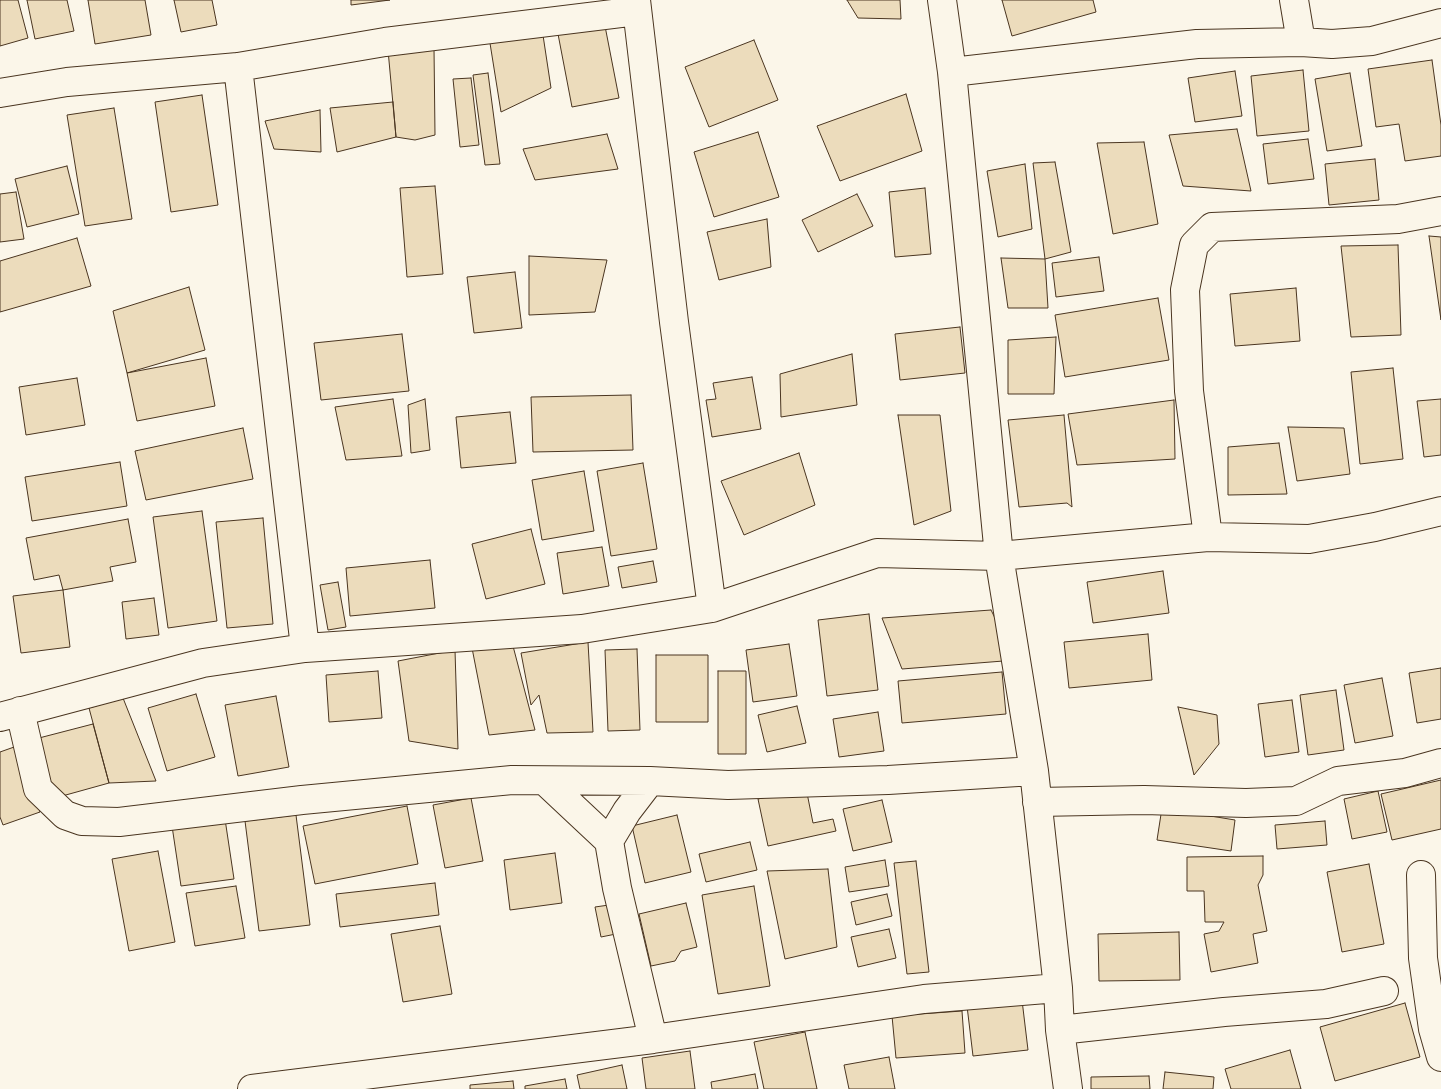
<!DOCTYPE html>
<html>
<head>
<meta charset="utf-8">
<style>
	body { margin:0 }
	canvas { display:block; background:#fbf6e9 }
</style>
</head>
<body>
<canvas width="1441" height="1089"></canvas>
<script>
const ctx = document.querySelector('canvas').getContext('2d');
ctx.lineJoin = 'round';
function paint(path, color) { ctx.fillStyle = color; ctx.fill(path, 'evenodd'); }
const shape = rows => new Path2D(rows.map(r => 'M' + r).join(''));
function strokePath(path, color, width, dash) { ctx.strokeStyle = color; ctx.lineWidth = width; ctx.lineCap = dash ? 'butt' : 'round'; ctx.setLineDash(dash || []); ctx.stroke(path); }
const building = shape([
	[0,0,18,0,28,38,0,46,0,0],
	[27,0,67,0,74,31,35,39,27,0],
	[88,0,145,0,151,35,95,44,88,0],
	[174,0,212,0,217,25,181,32,174,0],
	[351,0,390,0,351,5,351,0],
	[847,0,900,0,901,19,858,18,847,0],
	[1002,0,1093,0,1096,12,1012,36,1002,0],
	[541,22,551,88,501,112,489,37,541,22],
	[605,26,619,98,572,107,558,34,605,26],
	[754,40,778,100,709,127,685,67,754,40],
	[434,47,435,135,415,140,396,137,388,50,434,47],
	[1432,60,1441,125,1441,156,1405,161,1399,124,1376,127,1368,69,1432,60],
	[1303,70,1309,131,1257,136,1251,76,1303,70],
	[1235,71,1242,116,1195,122,1188,78,1235,71],
	[488,73,500,164,485,165,473,75,488,73],
	[1350,73,1362,146,1327,151,1315,79,1350,73],
	[471,78,479,145,460,147,453,79,471,78],
	[906,94,922,151,840,181,817,126,906,94],
	[202,95,218,205,171,212,155,102,202,95],
	[393,102,396,137,337,152,330,108,393,102],
	[114,108,132,219,85,226,67,115,114,108],
	[320,110,321,152,274,149,265,121,320,110],
	[1237,129,1251,191,1183,186,1169,135,1237,129],
	[758,132,779,197,714,217,694,152,758,132],
	[607,134,618,169,535,180,523,149,607,134],
	[1308,139,1314,179,1268,184,1263,144,1308,139],
	[1144,142,1158,224,1113,234,1097,143,1144,142],
	[1375,159,1379,200,1329,205,1325,164,1375,159],
	[1055,162,1071,252,1045,259,1033,163,1055,162],
	[1025,164,1032,229,998,237,987,171,1025,164],
	[67,166,79,214,27,227,15,179,67,166],
	[435,186,443,274,407,277,400,188,435,186],
	[925,188,931,254,895,257,889,192,925,188],
	[16,192,24,239,0,242,0,194,16,192],
	[857,194,873,226,818,252,802,220,857,194],
	[767,219,771,267,719,280,707,232,767,219],
	[1429,236,1441,237,1441,320,1429,236],
	[77,238,91,286,0,312,0,261,77,238],
	[1398,245,1401,335,1351,337,1341,246,1398,245],
	[529,256,607,260,595,312,529,315,529,256],
	[1099,257,1104,291,1056,297,1052,263,1099,257],
	[1001,258,1045,259,1048,308,1008,308,1001,258],
	[515,272,522,328,474,333,467,277,515,272],
	[189,287,205,350,127,373,113,311,189,287],
	[1296,288,1300,341,1235,346,1230,294,1296,288],
	[1158,298,1169,360,1065,377,1055,315,1158,298],
	[960,327,965,373,900,380,895,334,960,327],
	[402,334,409,391,321,400,314,343,402,334],
	[1056,337,1054,394,1008,394,1008,340,1056,337],
	[852,354,857,405,781,417,780,374,852,354],
	[206,358,215,406,137,421,127,373,206,358],
	[1393,368,1403,459,1360,464,1351,372,1393,368],
	[752,377,761,429,712,437,706,400,716,399,713,383,752,377],
	[77,378,85,425,26,435,19,387,77,378],
	[631,395,633,450,533,452,531,397,631,395],
	[393,399,402,456,346,460,335,407,393,399],
	[425,399,430,450,411,453,408,405,425,399],
	[1441,399,1441,455,1424,457,1417,401,1441,399],
	[1174,400,1175,459,1077,465,1068,414,1174,400],
	[510,412,516,463,461,468,456,417,510,412],
	[898,415,940,415,951,511,914,525,898,415],
	[1064,415,1072,507,1067,503,1019,507,1008,420,1064,415],
	[1288,427,1344,428,1350,474,1297,481,1288,427],
	[243,428,253,479,146,500,135,451,243,428],
	[1279,443,1287,494,1228,495,1228,447,1279,443],
	[799,453,815,505,744,535,721,481,799,453],
	[120,462,127,506,32,521,25,477,120,462],
	[643,463,657,549,611,556,597,471,643,463],
	[584,471,594,531,542,540,532,480,584,471],
	[202,511,217,621,168,628,153,517,202,511],
	[263,518,273,624,227,628,216,522,263,518],
	[128,519,136,562,110,567,113,581,63,590,59,575,34,580,26,538,128,519],
	[531,529,545,584,486,599,472,544,531,529],
	[602,547,609,586,563,594,557,553,602,547],
	[430,560,435,608,350,616,346,568,430,560],
	[653,561,657,582,622,588,618,567,653,561],
	[1163,571,1169,613,1093,623,1087,582,1163,571],
	[338,582,346,627,328,630,320,585,338,582],
	[63,590,70,647,21,653,13,596,63,590],
	[154,598,159,635,126,639,122,602,154,598],
	[991,610,1016,660,902,669,882,618,991,610],
	[869,614,878,690,827,696,818,620,869,614],
	[1148,634,1152,680,1069,688,1064,642,1148,634],
	[588,642,593,732,547,733,539,695,531,705,521,653,588,642],
	[789,644,797,696,753,702,746,650,789,644],
	[513,646,535,730,489,735,472,648,513,646],
	[637,649,640,730,608,731,605,650,637,649],
	[455,650,458,749,409,741,398,661,455,650],
	[656,655,708,655,708,722,656,722,656,655],
	[1441,668,1441,719,1417,723,1409,673,1441,668],
	[378,671,382,718,329,722,326,675,378,671],
	[718,671,746,671,746,754,718,754,718,671],
	[1002,672,1006,714,902,723,898,681,1002,672],
	[1382,678,1393,736,1355,743,1344,685,1382,678],
	[1336,690,1344,750,1308,755,1300,695,1336,690],
	[196,694,215,757,167,771,148,708,196,694],
	[276,696,289,767,238,776,225,705,276,696],
	[123,698,156,781,109,783,89,708,123,698],
	[1292,700,1299,752,1265,757,1258,704,1292,700],
	[797,706,806,743,767,752,758,715,797,706],
	[1178,707,1217,715,1219,744,1194,775,1178,707],
	[878,712,884,751,839,757,833,719,878,712],
	[93,724,109,783,55,798,39,738,93,724],
	[17,746,40,812,3,825,0,817,0,752,17,746],
	[1441,780,1441,829,1392,840,1381,794,1441,780],
	[806,788,813,823,833,819,836,831,768,846,758,799,806,788],
	[1378,791,1387,832,1352,839,1344,799,1378,791],
	[471,798,483,861,445,868,433,805,471,798],
	[882,800,892,842,853,851,843,809,882,800],
	[407,806,418,864,315,884,303,826,407,806],
	[1162,808,1235,820,1231,851,1157,840,1162,808],
	[296,815,310,925,259,931,245,821,296,815],
	[677,815,691,872,645,883,632,826,677,815],
	[225,819,234,879,181,886,172,826,225,819],
	[1325,821,1327,845,1277,849,1275,825,1325,821],
	[750,842,757,870,706,882,699,854,750,842],
	[158,851,175,942,129,951,112,859,158,851],
	[555,853,562,903,510,910,504,860,555,853],
	[1263,856,1263,875,1258,885,1267,931,1253,934,1258,963,1211,972,1204,934,1219,931,1224,922,1205,922,1204,891,1187,891,1187,857,1263,856],
	[885,860,889,886,849,892,845,867,885,860],
	[916,861,929,972,907,974,894,863,916,861],
	[1369,864,1384,944,1342,952,1327,872,1369,864],
	[828,869,837,947,785,959,767,871,828,869],
	[435,883,439,915,340,927,336,894,435,883],
	[236,886,245,938,195,946,186,893,236,886],
	[754,886,770,986,718,994,702,895,754,886],
	[887,894,892,916,856,925,851,902,887,894],
	[686,903,697,947,681,951,675,961,651,966,639,914,686,903],
	[616,904,621,933,601,937,595,907,616,904],
	[440,926,452,994,403,1002,391,934,440,926],
	[889,929,896,958,858,967,851,937,889,929],
	[1179,932,1180,980,1099,981,1098,934,1179,932],
	[1022,1000,1028,1050,973,1056,967,1006,1022,1000],
	[1405,1003,1420,1057,1335,1081,1320,1027,1405,1003],
	[962,1011,965,1053,896,1058,892,1016,962,1011],
	[805,1032,817,1089,764,1089,754,1042,805,1032],
	[1290,1050,1301,1089,1231,1089,1225,1069,1290,1050],
	[690,1051,695,1089,646,1089,642,1058,690,1051],
	[889,1057,895,1089,849,1089,844,1065,889,1057],
	[622,1065,627,1089,580,1089,577,1075,622,1065],
	[1165,1072,1214,1077,1213,1089,1163,1089,1165,1072],
	[755,1074,758,1089,712,1089,711,1082,755,1074],
	[1149,1076,1150,1089,1091,1089,1091,1077,1149,1076],
	[565,1079,567,1089,525,1089,525,1086,565,1079],
	[513,1081,514,1089,470,1089,470,1085,513,1081]
]);
const minor = shape([
	[636,0,674,322,712,608],
	[942,0,952,72,999,556,1034,771,1058,988,1060,1030,1068,1089],
	[1294,0,1301,42],
	[238,67,305,648],
	[952,72,1197,44,1301,42,1332,44,1372,41,1441,23],
	[0,93,67,82,238,67,385,42,637,11],
	[1208,537,1189,391,1185,290,1194,245,1212,227,1398,219,1441,211],
	[20,711,38,789,65,815,82,821,119,822,302,800,512,780,650,781,728,785,888,780,1034,771],
	[0,717,203,663,305,648,582,629,712,608,877,553,999,556,1208,537,1309,539,1375,527,1441,511],
	[545,781,609,841,617,888,653,1039],
	[1037,802,1144,800,1246,803,1296,801,1338,781,1405,773,1441,763],
	[609,841,627,811,650,781],
	[1421,875,1423,958,1433,1029,1441,1057],
	[1060,1030,1224,1012,1326,1004,1384,991],
	[252,1089,653,1039,924,999,1058,988]
]);
paint(building, '#ecdcbc');
strokePath(building, '#4a3520', 1);
strokePath(minor, '#4a3520', 30);
strokePath(minor, '#fbf6e9', 28);
</script>
</body>
</html>
